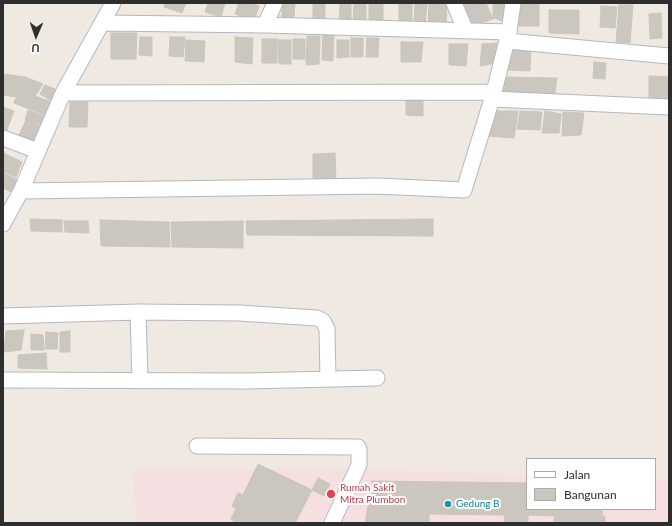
<!DOCTYPE html>
<html>
<head>
<meta charset="utf-8">
<style>
	body { margin:0 }
	#map { position:relative; width:672px; height:526px; overflow:hidden; background:#efe9e1; font-family:Lato,sans-serif }
	canvas { display:block }
	.frame { position:absolute; inset:0; border:4px solid #2e2e2e; pointer-events:none }
	.legend { position:absolute; left:526px; top:458px; width:130px; height:52px; box-sizing:border-box; background:#fff; border:1px solid #ababab; margin:0; padding:5px 7px; list-style:none; font-size:12px; color:#2e2e2e }
	.legend li { display:flex; align-items:center; gap:8px; height:20px }
	.legend b { width:20px; border:1px solid #ababab }
	.north { position:absolute; left:16px; top:16px; width:40px; height:40px; -webkit-text-stroke:3px #fff; paint-order:stroke; rotate:182deg; font-size:11px; font-weight:700; line-height:16px; text-align:center; color:#2e2e2e }
	.north::after { content:''; display:block; margin:auto; width:14px; height:18px; background:#2e2e2e; clip-path:polygon(50% 0,100% 100%,50% 72%,0 100%) }
</style>
</head>
<body>
<div id="map">
<canvas width="672" height="526"></canvas>
<div class="frame"></div>
<ul class="legend">
<li><b style="height:5px;background:#fff"></b>Jalan</li>
<li><b style="height:11px;background:#cbc7bf"></b>Bangunan</li>
</ul>
<div class="north">U</div>
</div>
<script>
const ctx = document.querySelector('canvas').getContext('2d');
ctx.lineJoin = 'round';
function paint(path, color) { ctx.fillStyle = color; ctx.fill(path, 'evenodd'); }
const shape = rows => new Path2D(rows.map(r => 'M' + r).join(''));
function strokePath(path, color, width, dash) { ctx.strokeStyle = color; ctx.lineWidth = width; ctx.lineCap = dash ? 'butt' : 'round'; ctx.setLineDash(dash || []); ctx.stroke(path); }
function write(font, color, halo, rows, align = 'center') {
  ctx.font = font + ' Lato,sans-serif'; ctx.lineWidth = 4; ctx.setLineDash([]); ctx.textBaseline = 'middle'; ctx.strokeStyle = halo; ctx.fillStyle = color; for (const [text, x, y, turn = 0] of rows) {
    ctx.save(); ctx.translate(x, y); ctx.rotate((+turn || 0) * Math.PI / 180); ctx.textAlign = isNaN(turn) ? turn : align; if (halo) ctx.strokeText(text, 0, 0); ctx.fillText(text, 0, 0); ctx.restore();
  }
}
const medical = shape([
	[133,469,342,469,527,475,527,509,655,509,655,479,669,479,669,523,136,523]
]);
const building = shape([
	[165,3,186,3,182,13,164,7,165,3],
	[208,3,225,3,221,17,205,12,208,3],
	[239,3,251,3,259,6,254,21,235,14,239,3],
	[282,3,295,3,294,18,282,18,282,3],
	[313,3,325,3,325,22,313,22,313,3],
	[340,3,351,3,351,22,339,22,340,3],
	[354,3,366,3,366,23,353,24,354,3],
	[369,3,383,3,383,24,369,24,369,3],
	[399,3,412,3,412,25,399,24,399,3],
	[415,3,427,3,425,25,414,24,415,3],
	[429,3,447,3,446,27,428,26,429,3],
	[462,3,486,3,493,19,472,26,462,3],
	[493,3,510,3,509,23,493,18,493,3],
	[516,3,539,3,539,26,517,26,516,3],
	[619,5,633,5,630,43,616,42,619,5],
	[601,6,617,7,615,28,600,27,601,6],
	[549,10,579,10,579,34,549,33,549,10],
	[661,13,662,38,650,39,649,14,661,13],
	[111,33,137,33,136,59,111,59,111,33],
	[323,33,334,33,333,61,322,60,323,33],
	[307,36,320,36,319,64,306,65,307,36],
	[140,37,152,37,152,56,139,55,140,37],
	[170,37,185,37,183,57,169,56,170,37],
	[235,37,253,38,252,64,235,62,235,37],
	[351,38,363,38,363,57,351,57,351,38],
	[367,38,379,38,378,57,366,57,367,38],
	[262,39,277,39,277,63,262,63,262,39],
	[293,39,305,39,305,59,293,59,293,39],
	[186,40,205,41,204,62,185,61,186,40],
	[278,40,291,40,291,64,279,64,278,40],
	[337,40,349,40,349,57,337,58,337,40],
	[401,42,423,42,421,62,401,62,401,42],
	[497,43,496,63,480,66,482,44,497,43],
	[449,44,468,44,466,66,449,65,449,44],
	[509,45,531,46,530,71,508,70,509,45],
	[594,62,606,63,605,79,593,78,594,62],
	[3,74,25,77,16,97,3,95,3,74],
	[649,76,669,77,669,99,649,98,649,76],
	[25,77,43,84,35,96,54,103,50,117,14,103,25,77],
	[502,77,557,78,554,99,498,97,502,77],
	[45,85,62,92,55,103,40,94,45,85],
	[406,96,423,96,423,116,406,115,406,96],
	[70,102,88,102,87,127,69,127,70,102],
	[3,107,14,111,5,135,3,135,3,107],
	[28,110,51,119,47,127,25,120,28,110],
	[492,111,518,111,514,138,487,136,492,111],
	[520,111,542,112,540,130,517,129,520,111],
	[545,111,561,114,559,133,542,133,545,111],
	[563,112,584,113,581,135,562,136,563,112],
	[26,120,46,129,35,150,17,140,26,120],
	[3,153,22,162,16,177,3,171,3,153],
	[335,153,336,182,313,183,313,154,335,153],
	[4,173,22,182,13,193,3,188,4,173],
	[30,219,62,220,62,232,31,231,30,219],
	[433,219,433,236,247,235,246,221,433,219],
	[100,220,169,222,170,247,101,246,100,220],
	[64,221,88,221,89,233,65,232,64,221],
	[243,221,243,248,172,247,171,222,243,221],
	[24,330,21,350,4,352,6,331,24,330],
	[70,331,70,352,60,352,60,332,70,331],
	[46,332,58,333,57,349,45,349,46,332],
	[31,334,43,335,44,350,31,350,31,334],
	[46,353,47,369,18,368,18,355,46,353],
	[258,464,312,490,295,523,236,523,231,519,236,509,232,506,238,493,243,495,258,464],
	[318,478,330,484,324,496,312,490,318,478],
	[372,481,527,483,527,509,602,509,602,516,605,516,605,523,554,523,555,516,528,515,528,523,504,523,505,515,429,514,429,523,365,523,369,501,372,501,372,481]
]);
const minor = shape([
	[454,3,465,29],
	[102,23,265,25,509,32],
	[265,25,275,3],
	[507,41,669,56],
	[63,93,494,92],
	[492,99,669,107],
	[3,138,38,151],
	[21,191,377,186,464,190,494,92,509,32,513,3],
	[3,224,21,191,63,93,113,3],
	[138,312,140,381],
	[3,316,138,312,239,313,317,318,323,321,327,329,328,379],
	[3,380,246,381,377,378],
	[197,446,358,447,359,450,359,465,332,523]
]);
const markers = [
	[331,494,5,"#e0444e"],
	[448,504,4,"#0f9aa8"]
];
const healthNames = [
	["Rumah Sakit",340,488],
	["Mitra Plumbon",340,500]
];
const cultureNames = [
	["Gedung B",456,504]
];
paint(medical, '#f5dfe0');
paint(building, '#cbc7bf');
strokePath(building, '#cbc5ba', 1);
strokePath(minor, '#b4b7c1', 17);
strokePath(minor, '#fff', 15);
for (const [x, y, r, color] of markers) { const dot = new Path2D(); dot.arc(x, y, r, 0, 2 * Math.PI); ctx.fillStyle = color; ctx.fill(dot); strokePath(dot, '#fff', 1.5); }
write('10px', '#be3a42', '#fff', healthNames, 'left');
write('10px', '#0d838f', '#fff', cultureNames, 'left');
</script>
</body>
</html>
